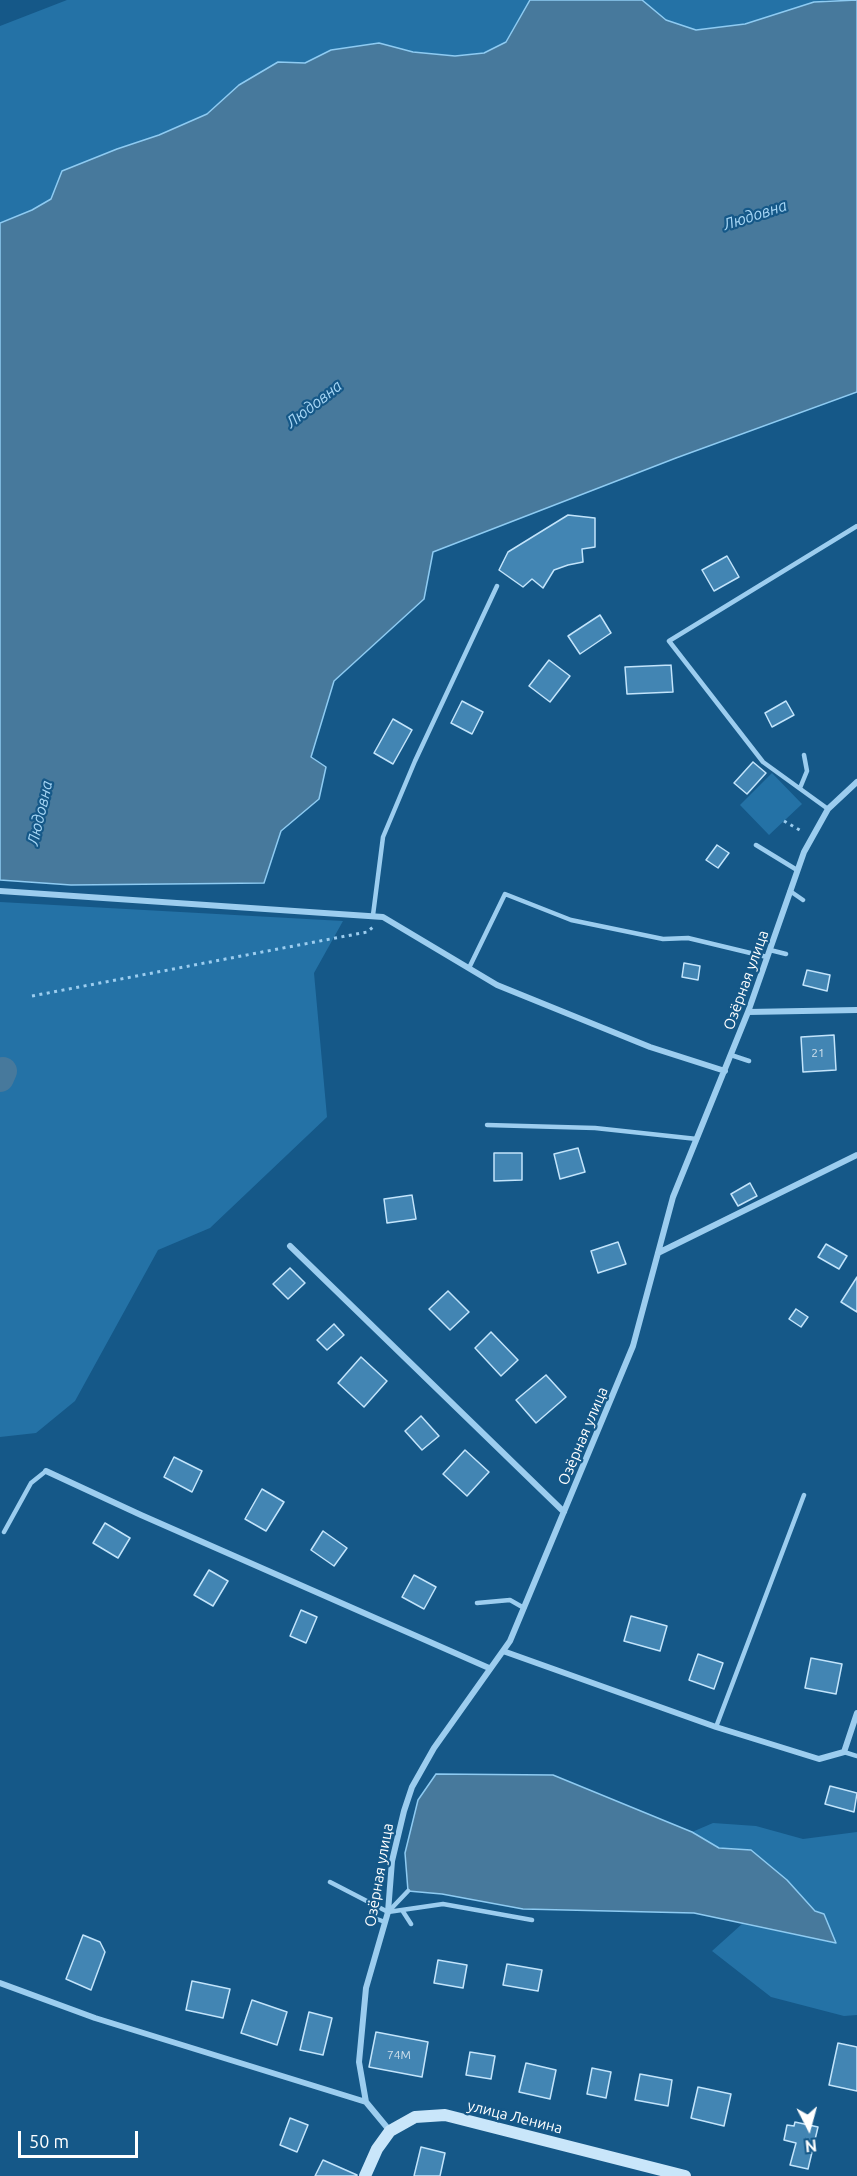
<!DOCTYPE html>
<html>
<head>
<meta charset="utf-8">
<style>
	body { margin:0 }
	#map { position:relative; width:857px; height:2176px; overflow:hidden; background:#155888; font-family:Ubuntu,sans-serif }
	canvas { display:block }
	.north { position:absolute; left:779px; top:2098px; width:60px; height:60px; -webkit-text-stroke:4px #155888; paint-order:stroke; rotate:174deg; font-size:16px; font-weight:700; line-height:24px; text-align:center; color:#fff }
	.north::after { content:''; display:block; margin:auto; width:21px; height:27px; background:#fff; clip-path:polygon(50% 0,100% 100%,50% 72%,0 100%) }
	.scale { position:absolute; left:18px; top:2131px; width:120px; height:27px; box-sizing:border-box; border:3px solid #fff; border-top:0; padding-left:8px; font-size:18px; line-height:21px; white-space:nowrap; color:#fff; -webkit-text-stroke:4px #155888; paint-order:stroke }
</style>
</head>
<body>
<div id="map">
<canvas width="857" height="2176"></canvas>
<div class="north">N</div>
<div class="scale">50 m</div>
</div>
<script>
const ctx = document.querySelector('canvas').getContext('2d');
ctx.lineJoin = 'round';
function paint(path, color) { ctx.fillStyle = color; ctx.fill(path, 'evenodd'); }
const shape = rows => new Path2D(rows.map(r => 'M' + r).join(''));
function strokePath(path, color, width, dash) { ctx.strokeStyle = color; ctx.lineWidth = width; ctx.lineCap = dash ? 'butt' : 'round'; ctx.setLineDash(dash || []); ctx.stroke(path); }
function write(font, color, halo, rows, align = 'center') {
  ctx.font = font + ' Ubuntu,sans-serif'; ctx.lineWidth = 4.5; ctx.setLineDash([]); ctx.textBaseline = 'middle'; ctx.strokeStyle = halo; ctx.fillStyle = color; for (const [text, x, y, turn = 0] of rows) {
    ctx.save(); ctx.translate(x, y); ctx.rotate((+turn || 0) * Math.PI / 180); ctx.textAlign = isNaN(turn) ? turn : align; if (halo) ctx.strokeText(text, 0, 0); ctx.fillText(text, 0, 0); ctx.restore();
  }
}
const green = shape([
	[67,0,530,0,506,42,484,53,455,56,413,52,379,43,331,50,305,63,278,62,239,85,207,114,159,135,117,149,51,199,32,210,0,223,0,26],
	[642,0,826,0,745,24,696,30,666,20],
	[772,773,802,804,769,835,740,805],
	[0,902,343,921,314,973,327,1117,210,1228,158,1250,75,1401,36,1433,0,1437],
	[713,1823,756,1826,803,1839,857,1832,857,2015,844,2016,771,1997,712,1951,742,1924,835,1943,816,1911,787,1880,751,1850,719,1848,692,1832]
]);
const water = shape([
	[530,0,642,0,666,20,696,30,745,24,814,2,857,0,857,392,676,458,433,552,424,599,334,681,311,757,326,767,319,799,281,831,264,883,71,885,0,880,0,223,32,210,51,199,62,171,117,149,159,135,207,114,239,85,278,62,305,63,331,50,379,43,413,52,455,56,484,53,506,42,530,0],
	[436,1774,553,1775,692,1832,719,1848,751,1850,787,1880,815,1911,824,1914,836,1943,694,1913,523,1909,442,1894,408,1891,405,1853,418,1800,436,1774]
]);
const river = shape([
	[0,1078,3,1071]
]);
const building = shape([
	[568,515,595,518,595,547,582,549,583,562,568,565,554,570,543,588,532,579,523,587,499,570,508,552,568,515],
	[727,556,739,577,714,591,702,570,727,556],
	[600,615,611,633,580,654,568,636,600,615],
	[549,660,570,676,550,702,529,686,549,660],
	[671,665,673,692,627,694,625,667,671,665],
	[462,701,483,712,472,734,451,723,462,701],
	[786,701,794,715,772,727,765,713,786,701],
	[393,719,412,730,393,764,374,753,393,719],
	[753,762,766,773,747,794,734,783,753,762],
	[717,845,729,853,718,868,706,860,717,845],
	[684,963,700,966,698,980,682,977,684,963],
	[807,970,830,975,827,991,803,985,807,970],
	[834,1035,836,1070,803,1072,801,1037,834,1035],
	[578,1148,585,1172,560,1179,554,1154,578,1148],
	[494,1153,522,1153,522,1180,494,1181,494,1153],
	[750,1183,757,1196,738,1206,731,1194,750,1183],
	[412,1195,416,1219,387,1223,384,1199,412,1195],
	[618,1242,626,1264,598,1273,591,1251,618,1242],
	[826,1244,847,1256,839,1269,818,1257,826,1244],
	[290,1268,305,1283,288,1299,273,1284,290,1268],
	[857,1277,857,1312,841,1302,857,1277],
	[448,1291,469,1312,450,1330,429,1309,448,1291],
	[796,1309,808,1317,801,1327,789,1319,796,1309],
	[334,1324,344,1335,327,1350,317,1340,334,1324],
	[491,1332,518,1360,501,1376,475,1348,491,1332],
	[361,1357,387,1381,364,1407,338,1383,361,1357],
	[546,1375,566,1397,536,1423,516,1400,546,1375],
	[421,1416,439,1436,422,1450,405,1431,421,1416],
	[465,1450,489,1472,467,1496,443,1474,465,1450],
	[174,1457,202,1471,192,1492,164,1477,174,1457],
	[262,1489,284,1502,266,1531,245,1519,262,1489],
	[105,1523,130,1538,118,1558,93,1543,105,1523],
	[323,1531,347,1548,334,1566,311,1550,323,1531],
	[209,1570,228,1581,213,1606,194,1595,209,1570],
	[414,1575,436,1587,424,1609,402,1597,414,1575],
	[301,1610,317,1617,306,1643,290,1636,301,1610],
	[631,1616,667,1626,660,1651,624,1641,631,1616],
	[698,1654,723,1663,714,1689,689,1680,698,1654],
	[811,1658,842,1664,836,1694,805,1688,811,1658],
	[830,1786,857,1793,854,1812,825,1804,830,1786],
	[83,1935,100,1942,105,1952,91,1990,66,1979,83,1935],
	[438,1960,467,1965,463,1988,434,1983,438,1960],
	[507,1964,542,1970,538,1991,503,1985,507,1964],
	[192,1981,230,1989,223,2018,186,2010,192,1981],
	[252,2000,287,2012,277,2045,241,2033,252,2000],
	[309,2012,332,2018,323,2055,300,2050,309,2012],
	[376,2032,428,2042,422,2077,369,2067,376,2032],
	[838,2043,857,2047,857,2091,829,2085,838,2043],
	[470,2052,495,2056,491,2079,466,2075,470,2052],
	[526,2063,556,2070,550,2099,519,2092,526,2063],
	[592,2068,611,2072,606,2098,587,2094,592,2068],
	[640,2074,672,2080,668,2106,635,2100,640,2074],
	[698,2087,731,2094,724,2126,691,2118,698,2087],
	[290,2118,308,2125,297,2152,280,2145,290,2118],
	[795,2122,818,2127,808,2169,790,2165,796,2143,784,2140,787,2125,794,2126,795,2122],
	[421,2147,445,2153,440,2176,414,2176,421,2147],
	[323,2160,357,2175,357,2176,315,2176,323,2160]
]);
const path = shape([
	[784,821,803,832],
	[32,996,367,932,373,927]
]);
const lane = shape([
	[800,788,807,771,804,755],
	[828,809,763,762,669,641,857,526],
	[756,845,797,870],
	[790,891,803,900],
	[373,915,383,837,415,761,497,586],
	[770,950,786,954],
	[469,968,505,894,571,920,663,939,688,938,767,957],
	[731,1055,749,1061],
	[487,1125,595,1128,697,1139],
	[4,1532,31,1483,46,1471],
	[477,1603,510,1600,524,1608],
	[716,1727,804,1495],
	[844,1752,857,1756],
	[330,1882,388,1912,443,1904,532,1920],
	[402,1910,411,1924],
	[388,1912,408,1891],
	[374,1918,385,1922]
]);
const street = shape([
	[0,891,383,917,497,985,650,1047,725,1071],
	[748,1012,857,1010],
	[290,1246,564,1512],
	[658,1253,857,1155],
	[46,1471,141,1515,489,1668],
	[503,1651,716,1727,819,1759,844,1752,857,1713],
	[0,1983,95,2018,366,2102,390,2131],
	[366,2102,359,2062,366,1988,388,1912,392,1861,404,1811,412,1787,434,1748,510,1641,633,1346,673,1197,748,1012,804,852,828,809,857,782]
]);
const secondary = shape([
	[365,2176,377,2149,390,2131,415,2117,445,2115,685,2176]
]);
const numberNames = [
	["21",818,1053],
	["74М",399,2055]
];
const streetNames = [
	["Озёрная улица",746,980,-70],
	["Озёрная улица",583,1436,-67],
	["Озёрная улица",379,1875,-80],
	["улица Ленина",515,2117,14]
];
const waterNames = [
	["Людовна",755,215,-18],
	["Людовна",314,404,-38],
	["Людовна",40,813,-77]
];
paint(green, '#2472a6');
paint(water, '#47799c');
strokePath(water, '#8ecbf2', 1.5);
strokePath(river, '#47799c', 28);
paint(building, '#4285b3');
strokePath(building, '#c2e4fb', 1.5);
strokePath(path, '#9ccdef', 3, [3, 4.5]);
strokePath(lane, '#9ccdef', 4.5);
strokePath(street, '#9ccdef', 6);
strokePath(secondary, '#c9e6fa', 12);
write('12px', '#d0e0ec', null, numberNames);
write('15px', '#fff', '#155888', streetNames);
write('italic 16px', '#a7d7f6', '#155888', waterNames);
</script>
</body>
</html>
